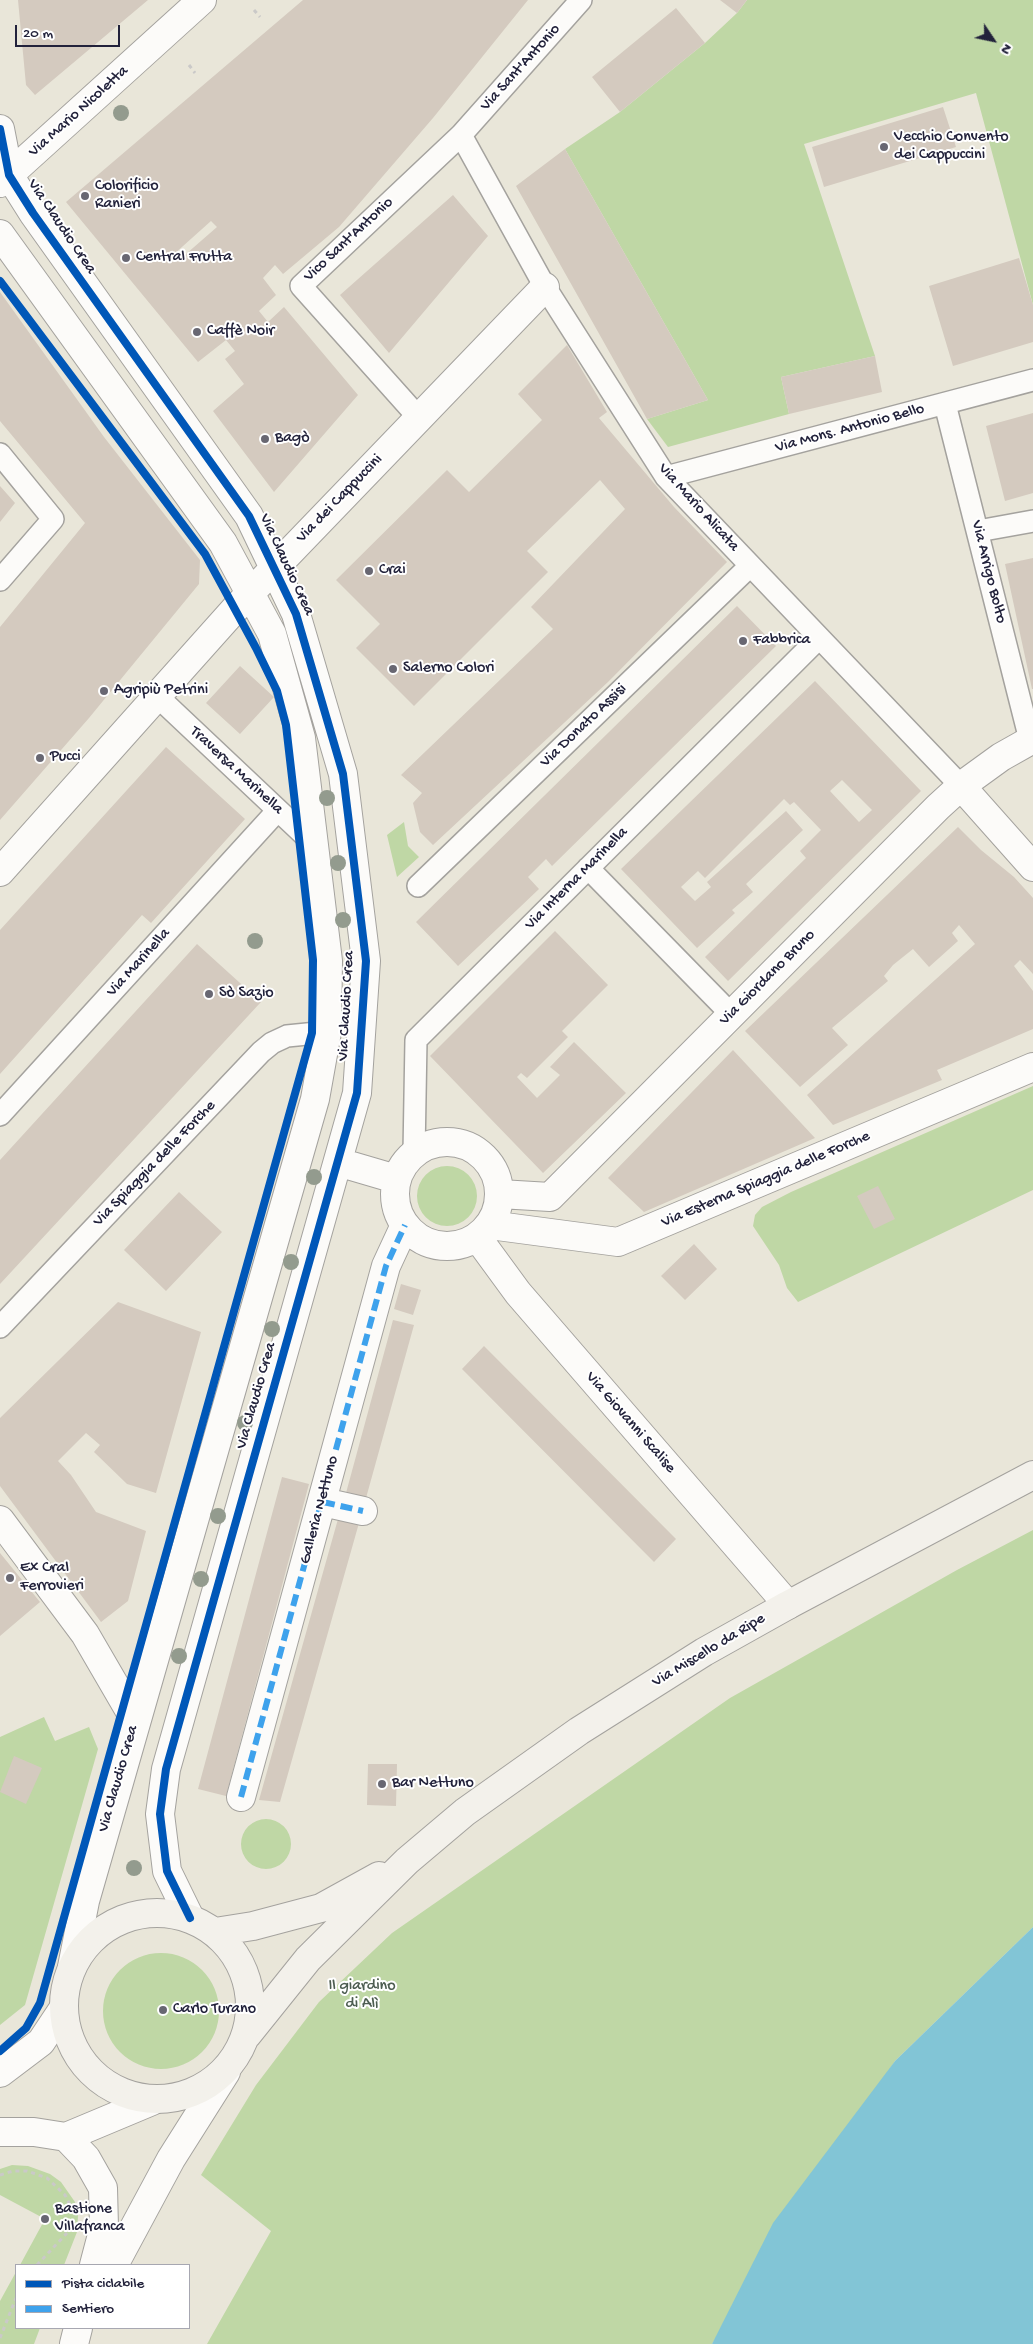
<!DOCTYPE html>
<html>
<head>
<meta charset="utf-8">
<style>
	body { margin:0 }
	#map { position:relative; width:1033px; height:2344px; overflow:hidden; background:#e9e6d9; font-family:"Gochi Hand",sans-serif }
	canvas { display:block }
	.legend { position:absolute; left:15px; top:2264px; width:175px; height:65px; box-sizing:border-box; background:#fff; border:1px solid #a7a7b1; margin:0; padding:6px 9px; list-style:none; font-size:15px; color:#22223b }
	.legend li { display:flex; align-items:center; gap:10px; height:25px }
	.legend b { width:25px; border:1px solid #a7a7b1 }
	.north { position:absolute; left:968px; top:15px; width:50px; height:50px; -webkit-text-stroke:4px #fff; paint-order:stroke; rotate:124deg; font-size:14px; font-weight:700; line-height:20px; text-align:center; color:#22223b }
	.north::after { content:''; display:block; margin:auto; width:18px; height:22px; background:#22223b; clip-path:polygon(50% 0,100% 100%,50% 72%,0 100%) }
	.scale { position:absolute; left:15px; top:25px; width:105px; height:22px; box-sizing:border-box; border:2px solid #22223b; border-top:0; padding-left:6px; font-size:15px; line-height:18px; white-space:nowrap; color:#22223b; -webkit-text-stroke:4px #fff; paint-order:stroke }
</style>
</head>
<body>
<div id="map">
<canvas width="1033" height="2344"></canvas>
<ul class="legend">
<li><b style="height:6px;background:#0057b8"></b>Pista ciclabile</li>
<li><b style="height:6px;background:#3ea2ec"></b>Sentiero</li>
</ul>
<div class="north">N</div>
<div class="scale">20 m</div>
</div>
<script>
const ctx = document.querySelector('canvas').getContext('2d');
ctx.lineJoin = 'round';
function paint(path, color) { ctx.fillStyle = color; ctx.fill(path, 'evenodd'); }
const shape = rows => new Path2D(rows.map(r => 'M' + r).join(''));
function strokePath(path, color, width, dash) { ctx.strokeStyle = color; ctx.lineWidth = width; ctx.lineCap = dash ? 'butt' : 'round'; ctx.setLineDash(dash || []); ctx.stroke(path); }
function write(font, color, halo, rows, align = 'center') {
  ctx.font = font + ' "Gochi Hand",sans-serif'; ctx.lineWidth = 4; ctx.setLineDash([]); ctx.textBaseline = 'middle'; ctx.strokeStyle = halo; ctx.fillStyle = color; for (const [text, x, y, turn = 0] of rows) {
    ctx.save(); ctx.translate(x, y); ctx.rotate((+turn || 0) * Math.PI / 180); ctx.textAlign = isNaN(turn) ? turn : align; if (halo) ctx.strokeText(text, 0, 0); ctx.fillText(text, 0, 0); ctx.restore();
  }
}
const green = shape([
	[747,0,1033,0,1033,305,976,93,804,144,875,356,781,377,789,414,668,447,647,419,708,400,565,149,620,112,705,43,737,13],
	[404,822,408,846,419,857,397,877,387,835],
	[1033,1086,1033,1190,798,1302,787,1288,779,1265,753,1226,755,1215,762,1207,791,1192],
	'417 1196a30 30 0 1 1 60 0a30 30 0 1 1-60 0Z',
	[1033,1530,1033,1927,895,2061,712,2344,207,2344,271,2231,201,2175,256,2085,319,2002,392,1933,730,1698,957,1570],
	[44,1717,55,1741,89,1727,98,1749,25,2005,0,2025,0,1737],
	'241 1844a25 25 0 1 1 50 0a25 25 0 1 1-50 0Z',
	'103 2011a58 58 0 1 1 116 0a58 58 0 1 1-116 0Z',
	[12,2165,28,2166,50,2174,61,2182,75,2202,78,2216,77,2232,64,2265,20,2265,45,2219,0,2195,0,2169],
	[16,2272,16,2328,40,2328,34,2344,0,2344,0,2301]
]);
const water = shape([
	[1033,1927,1033,2344,712,2344,773,2223,895,2061]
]);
const building = shape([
	[18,0,148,0,35,95,26,85],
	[303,0,528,0,433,118,339,227,283,274,275,265,263,278,276,295,259,311,268,322,284,307,358,395,274,492,213,411,244,384,225,359,235,351,226,340,198,362,66,202],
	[211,221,217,227,178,261,173,255],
	[720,0,747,0,737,13],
	[676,8,705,43,620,112,592,77],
	[943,107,956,147,824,187,812,147],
	[565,149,708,400,647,419,516,186],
	[453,195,488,236,389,353,340,295],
	[1019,258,1033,305,1033,342,953,366,929,286],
	[0,292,104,437,200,560,199,584,89,718,0,820,0,627,85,523,0,421],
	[567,345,607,412,599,418,674,507,727,562,608,682,433,845,420,832,413,803,422,793,401,775,553,629,531,607,625,509,600,480,527,551,548,572,414,706,356,648,380,624,336,580,447,470,469,492,542,420,518,394],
	[875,356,882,392,789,414,781,377],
	[1033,413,1033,493,1005,501,986,426],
	[0,486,15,503,0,522],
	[1033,558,1033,689,1032,689,1005,564],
	[737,606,776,646,552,866,546,859,528,877,539,889,458,966,416,922],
	[240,666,274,697,240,734,206,703],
	[815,681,921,791,728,981,705,957,806,858,800,851,821,830,794,802,790,805,784,799,705,878,698,871,681,887,695,901,711,887,707,882,786,811,803,830,746,884,753,892,732,910,735,913,697,948,621,869],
	[842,780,872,810,859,822,830,791],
	[166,747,245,819,151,923,142,915,0,1074,0,930],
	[958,827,981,850,1014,877,1033,898,1033,974,1020,960,1014,966,1033,991,1033,1029,937,1070,942,1080,833,1125,807,1095,975,944,959,925,952,933,958,941,929,967,913,949,893,965,884,976,888,981,832,1028,848,1045,800,1087,745,1031],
	[555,931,608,985,562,1031,568,1037,527,1078,521,1073,517,1077,537,1098,560,1075,550,1067,574,1042,626,1093,543,1173,430,1056],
	[197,944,261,1002,0,1284,0,1160],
	[733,1050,815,1138,644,1212,608,1178],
	[878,1186,895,1219,874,1229,857,1196],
	[179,1192,222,1232,166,1291,124,1250],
	[694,1244,717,1269,685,1300,661,1276],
	[401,1284,421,1290,413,1315,394,1309],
	[118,1302,201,1332,156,1493,127,1484,94,1452,100,1445,86,1433,58,1461,71,1475,96,1512,146,1531,128,1601,101,1622,0,1486,0,1418],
	[393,1320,414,1325,366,1498,346,1493],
	[484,1346,676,1539,654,1562,462,1369],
	[282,1477,309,1484,226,1796,198,1789],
	[338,1519,359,1523,280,1802,259,1800],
	[0,1553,40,1602,0,1636],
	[14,1756,42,1768,26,1804,0,1792],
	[368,1764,397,1764,396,1806,367,1805]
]);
const path = shape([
	[254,10,260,17],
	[189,65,195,73],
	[0,2175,13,2171,27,2171,47,2178,65,2195,70,2205],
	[37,2265,67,2233],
	[0,2338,16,2298]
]);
const lane = shape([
	[461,135,545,287,666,477,961,786],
	[945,404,1030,740],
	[419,418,301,286,461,135,581,0],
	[0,454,53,519,0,580],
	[666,477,1033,380],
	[978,531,1033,521],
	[157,696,315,845],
	[588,868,731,1014],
	[418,886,750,566],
	[0,1115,278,810],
	[414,1153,416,1040,819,638],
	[0,1327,261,1052,272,1043,287,1036,327,1032]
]);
const street = shape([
	[0,129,9,175,33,213,249,516,296,614,343,774,366,961,357,1093,166,1769,160,1814,167,1871,190,1918],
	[0,183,202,0],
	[0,234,223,543,272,634,301,738,328,961,327,1032,315,1099,85,1901,72,1967],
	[961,786,1033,867],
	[0,872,235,609,545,287],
	'395 1194a52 52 0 1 1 104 0a52 52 0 1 1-104 0Z',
	[338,1162,396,1179],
	[500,1194,550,1197,938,807,961,786,1001,757,1033,739],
	[490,1225,618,1242,1033,1067],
	[477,1237,518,1293,788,1605],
	[323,1502,363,1511],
	[0,1520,85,1634,135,1720],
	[241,1797,386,1266,405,1225],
	[0,2073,41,2042,63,2009],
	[0,2132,34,2132,66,2137,152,2101],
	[66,2137,86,2158,103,2188,104,2227,94,2265],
	[114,2265,171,2159,226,2072],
	[74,2344,78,2328]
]);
const secondary = shape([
	'64 2006a93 93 0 1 1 186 0a93 93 0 1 1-186 0Z',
	[215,1932,253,1926,321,1908,379,1876],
	[247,2035,308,1959,407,1861,465,1812,579,1731,704,1652,788,1605,1033,1475]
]);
const quiet = shape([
	[323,1502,363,1511],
	[241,1797,386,1266,405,1225]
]);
const cycleway = shape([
	[0,129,9,175,33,213,249,516,296,614,343,774,366,961,357,1093,166,1769,160,1814,167,1871,190,1918],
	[0,281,205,554,256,648,277,691,286,725,313,960,312,1033,40,2003,26,2028,0,2051]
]);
const trees = [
	[121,113],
	[327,798],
	[338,863],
	[343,920],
	[255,941],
	[314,1177],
	[291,1262],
	[272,1329],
	[245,1423],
	[218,1516],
	[201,1579],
	[179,1656],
	[134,1868]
];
const markers = [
	[884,147,5,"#686772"],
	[85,196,5,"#686772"],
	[126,258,5,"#686772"],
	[197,332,5,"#686772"],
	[265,439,5,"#686772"],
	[369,571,5,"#686772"],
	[743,641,5,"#686772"],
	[393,669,5,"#686772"],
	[104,691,5,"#686772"],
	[40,758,5,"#686772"],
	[209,994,5,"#686772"],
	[10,1578,5,"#686772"],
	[382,1784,5,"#686772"],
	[163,2010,5,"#686772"],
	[45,2219,5,"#686772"]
];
const streetNames = [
	["Via Sant'Antonio",521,68,-48],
	["Via Mario Nicoletta",79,112,-42],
	["Via Claudio Crea",61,227,56],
	["Vico Sant'Antonio",349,240,-43],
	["Via Mons. Antonio Bello",850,429,-15],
	["Via dei Cappuccini",340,499,-46],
	["Via Mario Alicata",698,508,48],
	["Via Claudio Crea",286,565,65],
	["Via Arrigo Bolto",988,572,76],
	["Via Donato Assisi",584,726,-44],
	["Traversa Marinella",236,771,43],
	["Via Interna Marinella",577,879,-45],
	["Via Marinella",139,963,-48],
	["Via Giordano Bruno",768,978,-45],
	["Via Claudio Crea",347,1006,-87],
	["Via Spiaggia delle Forche",155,1164,-46],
	["Via Esterna Spiaggia delle Forche",766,1180,-23],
	["Via Claudio Crea",257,1396,-74],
	["Via Giovanni Scalise",630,1423,49],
	["Galleria Nettuno",320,1510,-75],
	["Via Miscello da Ripe",709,1651,-31],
	["Via Claudio Crea",119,1779,-74]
];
const poiNames = [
	["Vecchio Convento",894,138],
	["dei Cappuccini",894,156],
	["Colorificio",95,187],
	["Ranieri",95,205],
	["Central Frutta",136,258],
	["Caffè Noir",207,332],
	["Bagò",275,439],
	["Crai",379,571],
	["Fabbrica",753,641],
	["Salerno Colori",403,669],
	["Agripiù Petrini",114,691],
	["Pucci",50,758],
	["Sò Sazio",219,994],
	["Ex Cral",20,1569],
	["Ferrovieri",20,1587],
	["Bar Nettuno",392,1784],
	["Carlo Turano",173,2010],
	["Bastione",55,2210],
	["Villafranca",55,2228]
];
const parkNames = [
	["Il giardino",362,1987],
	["di Alì",362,2005]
];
paint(green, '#bfd7a5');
paint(water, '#82c5d6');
paint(building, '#d4cabf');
strokePath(lane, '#a4a29e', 24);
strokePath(street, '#a4a29e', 30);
strokePath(secondary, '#a4a29e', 30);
strokePath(path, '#cac9c8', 3, [4, 4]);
strokePath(lane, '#fcfbf9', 21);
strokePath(street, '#fcfbf9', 28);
strokePath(secondary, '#f3f1eb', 28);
strokePath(quiet, '#3ea2ec', 6, [12, 6]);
strokePath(cycleway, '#0057b8', 8);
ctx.fillStyle = '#939b8e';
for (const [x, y] of trees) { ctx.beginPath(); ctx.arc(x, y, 8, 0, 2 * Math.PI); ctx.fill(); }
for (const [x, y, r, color] of markers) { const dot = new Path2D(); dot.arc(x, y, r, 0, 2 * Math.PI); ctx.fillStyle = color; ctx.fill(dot); strokePath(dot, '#fff', 2); }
write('16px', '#22223b', '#fff', streetNames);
write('16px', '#22223b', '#fff', poiNames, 'left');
write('16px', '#4d5d51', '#fff', parkNames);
</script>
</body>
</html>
